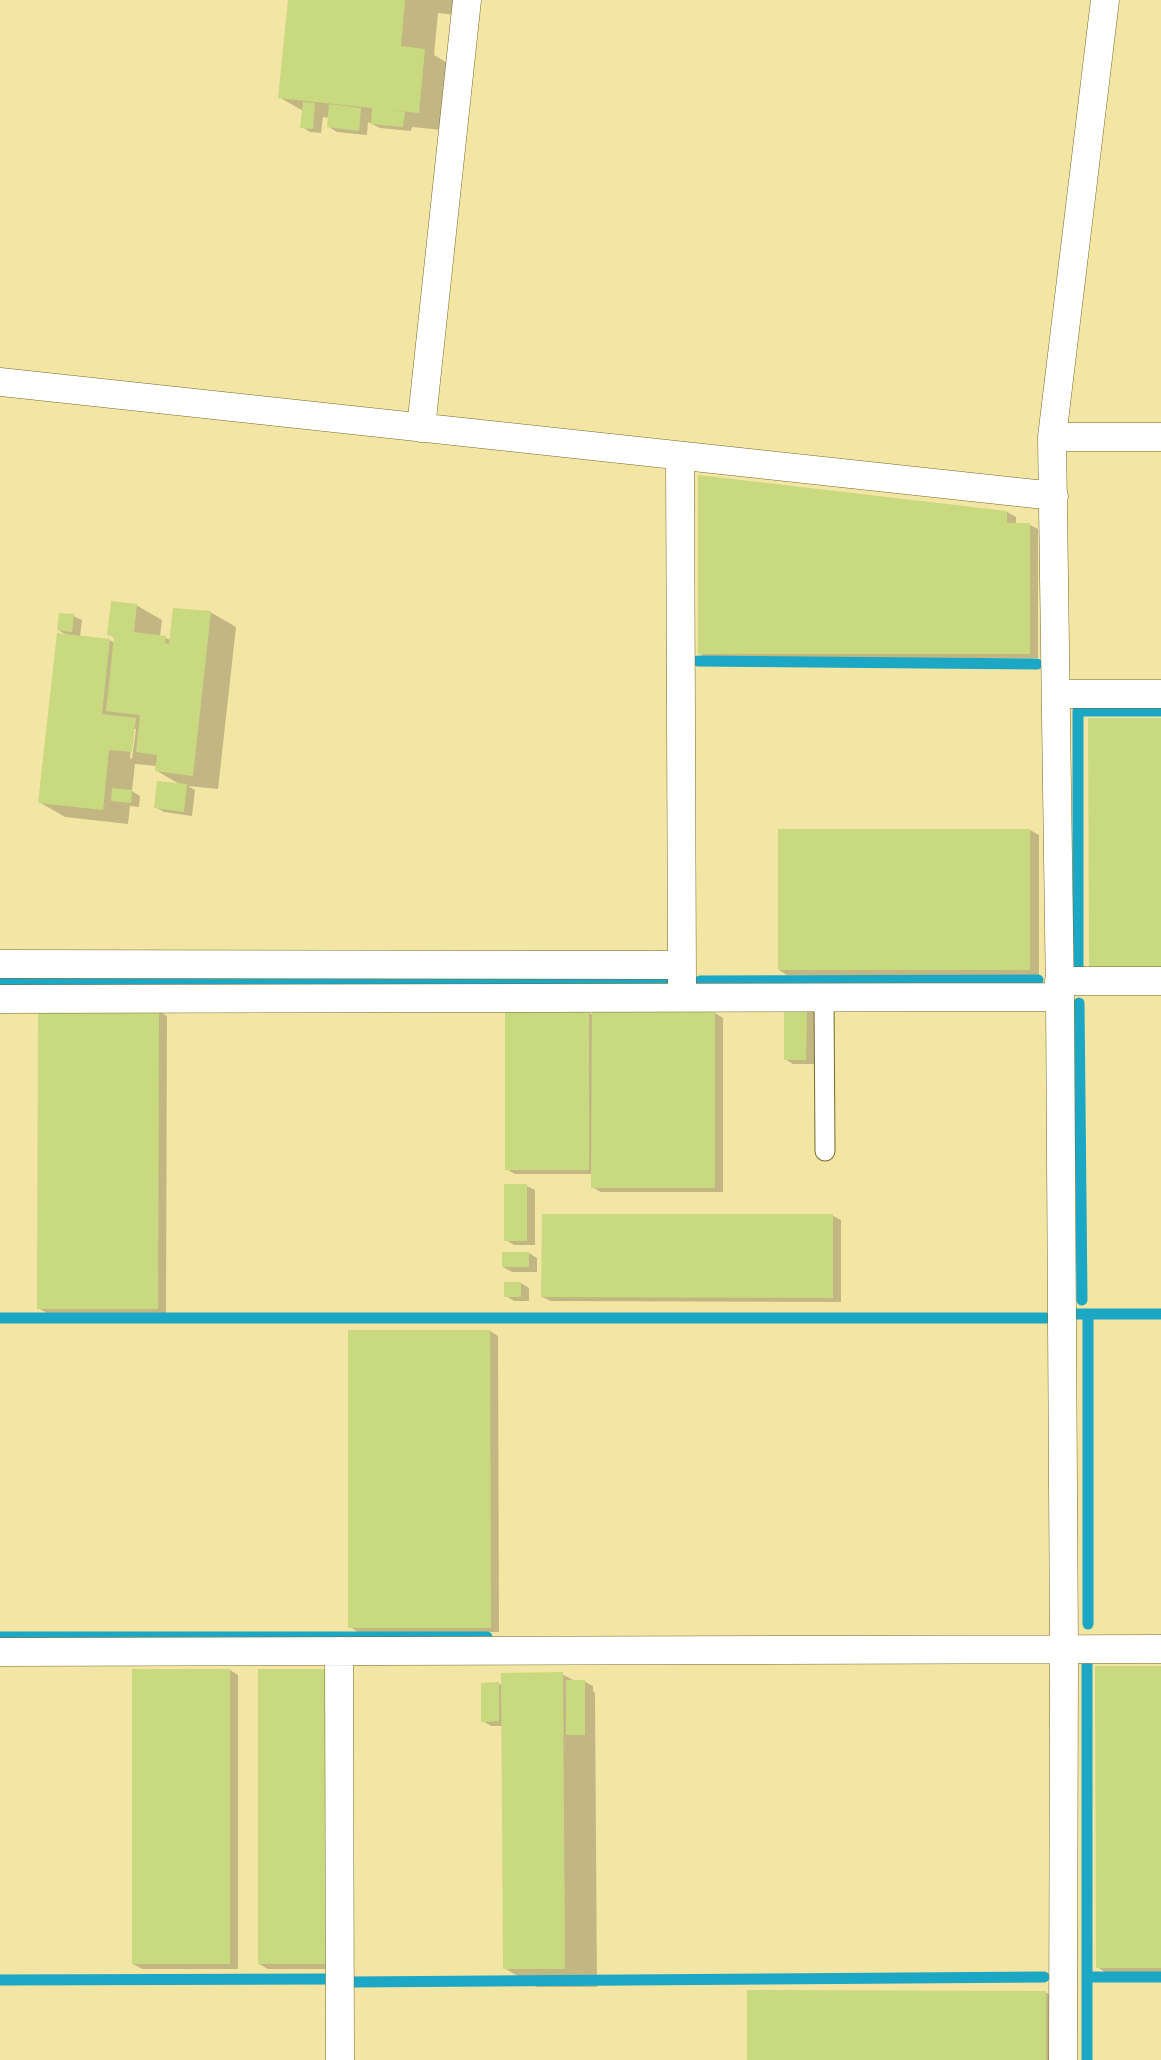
<!DOCTYPE html>
<html>
<head>
<meta charset="utf-8">
<style>
	body { margin:0 }
	canvas { display:block; background:#f3e5a4 }
</style>
</head>
<body>
<canvas width="1161" height="2060"></canvas>
<script>
const ctx = document.querySelector('canvas').getContext('2d');
ctx.lineJoin = 'round';
function paint(path, color) { ctx.fillStyle = color; ctx.fill(path, 'evenodd'); }
const shape = rows => new Path2D(rows.map(r => 'M' + r).join(''));
function strokePath(path, color, width, dash) { ctx.strokeStyle = color; ctx.lineWidth = width; ctx.lineCap = dash ? 'butt' : 'round'; ctx.setLineDash(dash || []); ctx.stroke(path); }
const shadow = shape([
	[289,0,465,0,463,16,438,13,434,55,457,69,451,131,412,127,411,131,380,128,368,122,367,135,337,132,329,127,329,118,323,117,321,133,310,132,302,127,303,111,279,97],
	[699,476,1007,512,1016,517,1016,525,1030,525,1038,529,1038,658,707,658,699,653],
	[136,605,162,620,160,636,171,640,210,612,236,627,218,789,188,786,195,790,192,816,164,812,155,807,181,785,157,771,157,766,135,764,132,791,140,796,139,807,130,806,128,824,65,817,39,802,69,636,58,630,73,616,82,620,80,637,110,640,114,643,115,638,109,634],
	[133,729,136,729,132,759,130,758],
	[779,830,1030,830,1039,835,1039,975,787,975,779,970],
	[806,1008,815,1013,814,1064,793,1064,785,1059],
	[159,1011,167,1016,166,1313,47,1313,38,1308],
	[589,1013,593,1015,715,1013,723,1018,723,1192,601,1192,592,1187,592,1174,515,1174,506,1169],
	[527,1186,535,1190,535,1245,514,1245,506,1240],
	[833,1216,841,1220,841,1302,551,1301,542,1297],
	[529,1253,537,1258,537,1272,512,1272,503,1267],
	[521,1283,529,1288,529,1301,514,1301,506,1296],
	[490,1331,498,1336,499,1632,358,1632,350,1627],
	[1161,1667,1161,1972,1105,1972,1097,1967],
	[230,1670,238,1675,238,1969,142,1969,133,1964],
	[259,1670,325,1670,333,1675,334,1969,268,1969,259,1964],
	[562,1674,575,1681,584,1681,593,1686,593,1691,595,1693,597,1987,537,1987,504,1968,503,1726,491,1726,483,1721,482,1684,499,1684,502,1685],
	[1045,1992,1054,1997,1054,2060,748,2060]
]);
const stream = shape([
	[698,661,1037,664],
	[1078,969,1078,711,1161,711],
	[700,981,1038,980],
	[0,983,663,981],
	[1079,1003,1082,1300],
	[1075,1314,1161,1314],
	[0,1318,1046,1318],
	[1088,1624,1088,1314],
	[0,1637,487,1637],
	[1087,1977,1161,1977],
	[0,1980,328,1979],
	[352,1982,1044,1977],
	[1087,2060,1087,1664]
]);
const building = shape([
	[288,0,405,0,401,46,425,49,419,113,388,110,405,112,403,127,371,124,372,108,278,98],
	[303,102,315,103,313,129,300,128],
	[329,104,361,108,359,131,327,127],
	[698,475,1007,511,1007,523,1030,523,1030,654,698,654],
	[111,601,137,604,134,632,166,636,165,643,169,644,173,608,211,611,193,776,155,771,157,755,136,752,140,715,106,711,114,636,107,635],
	[59,613,74,614,72,632,57,630],
	[57,633,110,639,102,714,136,718,132,752,109,750,103,810,38,803],
	[1088,718,1161,718,1161,968,1089,969],
	[157,781,187,784,184,812,154,808],
	[112,788,132,790,131,803,111,801],
	[778,829,1030,829,1030,970,778,970],
	[784,1007,807,1007,806,1060,784,1060],
	[38,1010,159,1010,158,1309,37,1309],
	[505,1011,589,1011,589,1170,505,1170],
	[592,1011,715,1012,715,1188,591,1188],
	[504,1184,527,1184,527,1241,504,1241],
	[542,1214,833,1214,833,1298,541,1297],
	[502,1252,529,1252,529,1267,502,1267],
	[504,1282,521,1282,521,1297,504,1297],
	[348,1330,490,1330,491,1628,348,1628],
	[1095,1666,1161,1666,1161,1968,1096,1968],
	[132,1669,230,1669,230,1964,132,1964],
	[258,1669,325,1669,326,1964,258,1964],
	[563,1672,565,1969,503,1969,501,1673],
	[566,1680,585,1680,585,1735,566,1735],
	[499,1682,499,1721,481,1722,481,1683],
	[747,1990,1046,1991,1046,2060,747,2060]
]);
const lane = shape([
	[824,998,825,1151]
]);
const street = shape([
	[0,382,1054,496],
	[421,428,467,0],
	[1052,437,1161,437],
	[680,456,682,984],
	[1056,694,1161,694],
	[0,964,682,965],
	[1059,981,1161,981],
	[0,999,1060,997],
	[339,1651,340,2060],
	[0,1652,1161,1649],
	[1063,2060,1064,1649,1060,997,1052,437,1105,0]
]);
paint(shadow, '#0003');
strokePath(stream, '#1ca7c5', 11);
paint(building, '#c8d980');
strokePath(lane, '#776a2a', 21);
strokePath(street, '#776a2a', 29);
strokePath(lane, '#fff', 19);
strokePath(street, '#fff', 28);
</script>
</body>
</html>
